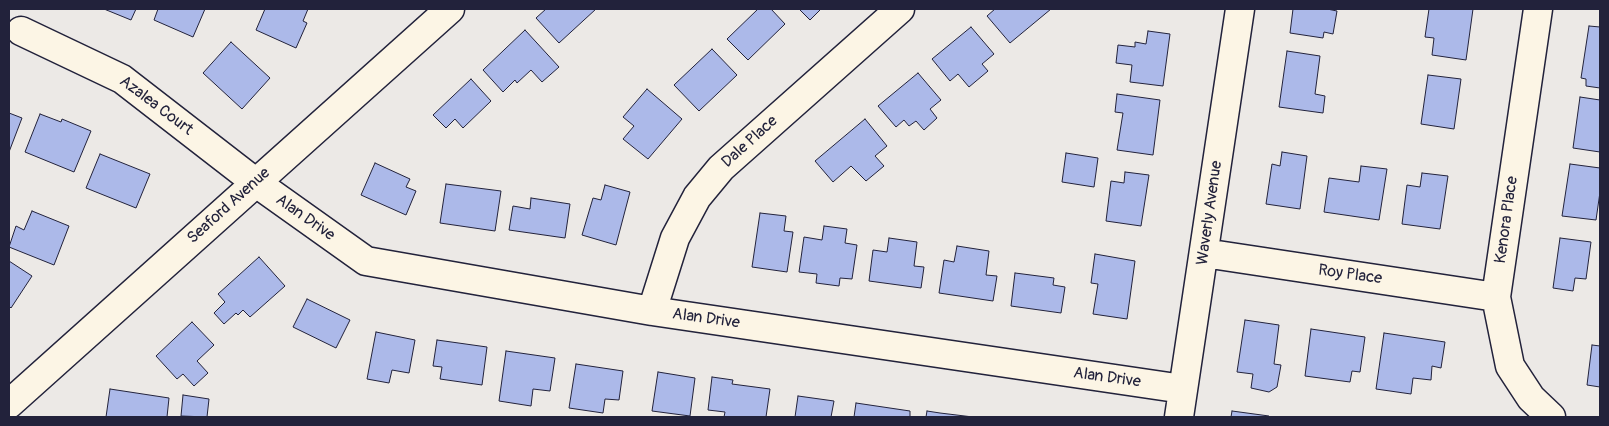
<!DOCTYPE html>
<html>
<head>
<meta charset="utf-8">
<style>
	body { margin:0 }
	#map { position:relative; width:1609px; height:426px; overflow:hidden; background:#ece9e6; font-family:Pangolin,sans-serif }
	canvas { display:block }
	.frame { position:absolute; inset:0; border:10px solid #22223b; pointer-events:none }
</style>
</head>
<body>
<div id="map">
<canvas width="1609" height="426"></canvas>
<div class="frame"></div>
</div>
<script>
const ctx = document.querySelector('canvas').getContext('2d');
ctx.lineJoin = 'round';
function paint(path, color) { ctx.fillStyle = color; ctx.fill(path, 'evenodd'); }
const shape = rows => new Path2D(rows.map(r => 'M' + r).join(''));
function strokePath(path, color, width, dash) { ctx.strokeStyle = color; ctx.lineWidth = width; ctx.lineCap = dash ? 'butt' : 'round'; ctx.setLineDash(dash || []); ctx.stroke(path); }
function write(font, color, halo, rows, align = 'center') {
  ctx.font = font + ' Pangolin,sans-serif'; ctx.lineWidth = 4; ctx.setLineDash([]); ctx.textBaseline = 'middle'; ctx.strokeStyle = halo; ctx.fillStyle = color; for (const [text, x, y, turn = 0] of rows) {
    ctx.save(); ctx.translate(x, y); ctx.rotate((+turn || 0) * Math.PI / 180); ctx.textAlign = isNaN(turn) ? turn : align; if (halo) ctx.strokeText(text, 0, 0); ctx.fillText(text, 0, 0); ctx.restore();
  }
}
const building = shape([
	[104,9,136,9,131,20,104,9],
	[158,9,205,9,193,37,154,20,158,9],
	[265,9,308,9,303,21,307,23,296,48,256,30,265,9],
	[546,9,596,9,559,43,536,18,546,9],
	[758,9,771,9,785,24,748,60,727,39,758,9],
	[799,9,821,9,810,20,799,9],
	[995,9,1051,9,1010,43,987,16,995,9],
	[1293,9,1327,9,1337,11,1333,34,1324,32,1323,38,1290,33,1293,9],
	[1429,9,1473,9,1466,60,1432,55,1434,38,1425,37,1429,9],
	[1589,26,1600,27,1600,88,1586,86,1586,79,1581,78,1589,26],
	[971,27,994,54,982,64,988,71,969,87,958,74,950,81,932,59,971,27],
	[525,30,559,67,542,82,531,70,517,83,515,80,503,92,483,70,525,30],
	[1148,31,1170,34,1163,86,1130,82,1132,65,1116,63,1118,45,1135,47,1135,42,1146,44,1148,31],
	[231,42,270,78,242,109,203,73,231,42],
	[712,49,737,75,699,111,674,85,712,49],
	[1287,51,1320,56,1315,94,1325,96,1323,113,1279,107,1287,51],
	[918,73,941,100,930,109,937,118,924,130,916,121,909,126,904,120,896,127,878,106,918,73],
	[1428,75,1461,79,1454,129,1421,124,1428,75],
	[471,79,491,101,463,128,455,119,446,128,433,115,471,79],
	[647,89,682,119,648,159,623,139,634,126,623,117,647,89],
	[1117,94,1160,100,1153,155,1117,150,1123,113,1115,112,1117,94],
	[1580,97,1600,100,1600,152,1573,148,1580,97],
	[9,113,22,118,9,152,9,113],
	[40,114,61,122,62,119,91,131,74,172,25,152,40,114],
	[865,119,887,146,875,156,884,166,866,181,851,166,833,182,815,161,865,119],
	[1282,152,1307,156,1300,209,1266,204,1272,164,1280,166,1282,152],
	[1066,153,1098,158,1094,187,1062,182,1066,153],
	[100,154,150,174,136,208,86,188,100,154],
	[375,163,410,179,406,187,416,191,406,215,361,195,375,163],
	[1570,164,1600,168,1600,192,1596,220,1562,216,1570,164],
	[1361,166,1387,169,1379,220,1324,212,1329,178,1359,182,1361,166],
	[1125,172,1149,175,1141,226,1106,221,1111,181,1124,183,1125,172],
	[1422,173,1448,176,1440,229,1402,224,1407,185,1420,187,1422,173],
	[446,184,501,191,495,231,440,223,446,184],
	[605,185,630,192,616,245,582,235,593,198,601,200,605,185],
	[531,198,570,204,565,238,509,230,513,206,530,209,531,198],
	[32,211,69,226,54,265,9,247,16,226,24,230,32,211],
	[760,213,786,216,784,231,793,232,787,272,752,267,760,213],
	[824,226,847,229,845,243,857,245,852,279,840,278,839,286,816,283,817,274,799,272,804,237,822,240,824,226],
	[889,238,917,242,914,266,924,267,921,288,869,281,873,250,887,252,889,238],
	[1560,238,1591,242,1586,279,1575,278,1573,291,1553,288,1560,238],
	[957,246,989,251,986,275,997,276,993,301,939,293,944,260,954,262,957,246],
	[1095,254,1135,261,1127,319,1093,314,1098,284,1091,283,1095,254],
	[259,257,285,286,250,317,243,310,238,315,236,313,224,324,214,313,225,302,218,294,259,257],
	[9,261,32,276,11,308,9,306,9,261],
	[1015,273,1054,278,1053,285,1065,287,1061,313,1011,306,1015,273],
	[307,299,350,320,336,348,293,327,307,299],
	[1245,320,1279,325,1274,364,1281,365,1277,387,1269,392,1251,388,1253,374,1237,372,1245,320],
	[192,322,214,345,197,361,208,373,194,386,183,374,177,379,156,356,192,322],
	[1311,329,1365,337,1360,372,1352,371,1350,382,1305,376,1311,329],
	[376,332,415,340,409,373,392,370,389,383,367,379,376,332],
	[1384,333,1445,342,1441,368,1432,366,1431,380,1413,378,1411,394,1376,389,1384,333],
	[437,340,487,347,482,385,440,379,442,367,433,366,437,340],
	[1592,345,1600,346,1600,387,1587,385,1592,345],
	[506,351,555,358,550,391,533,389,531,406,499,401,506,351],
	[576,364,623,371,619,400,605,399,603,413,569,408,576,364],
	[658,372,695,378,690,416,652,411,658,372],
	[712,377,733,380,732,384,770,389,766,417,724,417,725,412,708,410,712,377],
	[110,389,169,398,167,417,106,417,110,389],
	[183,395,209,399,207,417,181,416,183,395],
	[798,396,834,401,831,417,795,417,798,396],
	[856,403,910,411,910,417,854,417,856,403],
	[927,411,940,413,973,417,926,417,927,411],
	[1232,411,1269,416,1269,417,1231,417,1232,411]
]);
const minor = shape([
	[1538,9,1496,297,1510,366,1531,398,1551,417],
	[21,31,122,79,255,182,366,261,652,311,1183,389],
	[1204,253,1496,297],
	[652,311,675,238,697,197,721,168,900,9],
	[9,404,450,9],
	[1179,417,1240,9]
]);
const streetNames = [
	["Azalea Court",156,106,37],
	["Dale Place",750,142,-42],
	["Seaford Avenue",229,206,-42],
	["Waverly Avenue",1210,213,-82],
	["Alan Drive",305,218,35],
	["Kenora Place",1507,220,-82],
	["Roy Place",1350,275,8],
	["Alan Drive",706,319,8],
	["Alan Drive",1107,378,8]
];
paint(building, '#acb9e9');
strokePath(building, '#22223b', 1);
strokePath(minor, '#22223b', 31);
strokePath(minor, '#fcf5e5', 28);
write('16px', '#22223b', '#fcf5e5', streetNames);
</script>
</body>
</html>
